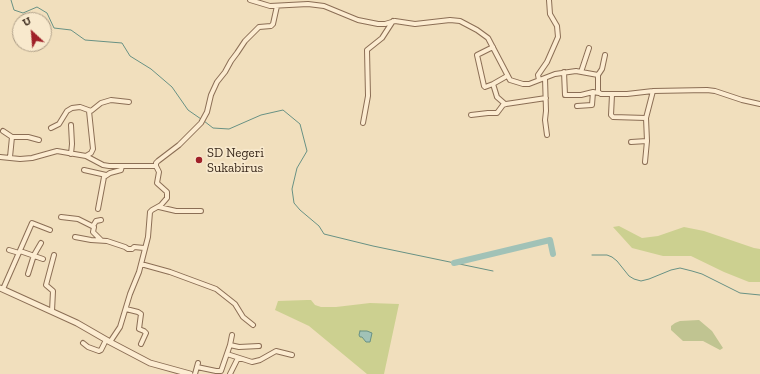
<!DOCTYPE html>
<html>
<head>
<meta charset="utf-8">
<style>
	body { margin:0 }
	#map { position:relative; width:760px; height:374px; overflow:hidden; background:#f1dfbd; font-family:"Zilla Slab",serif }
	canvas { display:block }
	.north { position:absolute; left:12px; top:12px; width:40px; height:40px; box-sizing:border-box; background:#f8e9cd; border:1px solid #ac9c86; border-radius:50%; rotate:334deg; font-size:11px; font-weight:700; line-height:16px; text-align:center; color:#39281b }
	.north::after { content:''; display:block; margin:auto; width:14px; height:18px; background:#9f2028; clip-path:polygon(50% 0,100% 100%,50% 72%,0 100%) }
</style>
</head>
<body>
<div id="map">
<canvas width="760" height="374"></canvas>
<div class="north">U</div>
</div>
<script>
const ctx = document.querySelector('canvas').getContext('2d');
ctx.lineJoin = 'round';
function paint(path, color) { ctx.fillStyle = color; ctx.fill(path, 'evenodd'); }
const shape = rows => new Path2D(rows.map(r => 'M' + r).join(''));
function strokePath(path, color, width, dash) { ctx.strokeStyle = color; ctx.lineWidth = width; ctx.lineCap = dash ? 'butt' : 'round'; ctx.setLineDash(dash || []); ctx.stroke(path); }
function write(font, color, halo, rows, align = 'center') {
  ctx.font = font + ' "Zilla Slab",serif'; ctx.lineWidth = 3.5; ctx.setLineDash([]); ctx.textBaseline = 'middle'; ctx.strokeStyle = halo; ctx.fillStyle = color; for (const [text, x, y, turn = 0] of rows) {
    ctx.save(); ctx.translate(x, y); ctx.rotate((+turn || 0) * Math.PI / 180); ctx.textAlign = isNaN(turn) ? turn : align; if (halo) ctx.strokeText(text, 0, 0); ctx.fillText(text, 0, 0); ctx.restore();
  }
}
const green = shape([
	[619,226,642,238,658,236,684,227,704,231,754,248,760,249,760,282,749,282,724,272,691,256,663,256,632,248,613,227],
	[307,300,311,300,315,305,321,307,336,307,370,303,399,304,384,374,367,374,309,326,275,310,278,301]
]);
const cemetery = shape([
	[699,320,712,331,723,348,720,350,703,341,683,341,671,330,671,326,675,323,680,321]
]);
const water = shape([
	[360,331,367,331,372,333,370,342,366,342,362,337,360,337,359,335,360,331]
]);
const stream = shape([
	[11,0,14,10,23,13,37,7,47,13,54,28,71,30,85,40,122,43,130,56,151,69,172,87,188,110,201,119],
	[204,121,213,128,229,129,261,115,283,110,300,124,307,151,297,168,292,189,294,203,300,210,319,226,324,234,373,246,493,271],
	[592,255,607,255,612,257,617,261,629,276,634,279,641,281,649,279,671,270,680,268,692,271,702,274,740,293,760,295]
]);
const river = shape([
	[454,263,550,240,553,254]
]);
const minor = shape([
	[250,0,270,6,308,4,324,6,358,20,378,24,385,24,395,21,415,24,450,20,460,21,477,30,488,38,510,80,523,84,529,84,555,74,576,71,598,75,598,92,601,94,627,94,653,91,707,90,715,91,742,100,760,104],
	[493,47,477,55,484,86,485,87,493,84,507,76],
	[564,72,565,95,581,95,593,92,599,93],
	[581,72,589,48],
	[598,75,602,69,605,55],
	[545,78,546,111,545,120,547,135],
	[539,80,538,75,547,62,558,37,557,26,550,14,549,0],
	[493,84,497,97,505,104],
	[612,95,611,115,613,117,646,118],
	[577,106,592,105,593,92],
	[471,115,488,113,497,113,503,105,506,104,546,98],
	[363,123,368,96,367,50,382,38,393,21],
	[71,125,72,144,71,154],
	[51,128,59,124,67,111,72,108,80,107,91,111,101,103,111,100,129,102],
	[3,131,12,137],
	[631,142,647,141],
	[86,156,91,153,93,149,89,111],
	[0,157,20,159,32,158,57,151,86,156,103,165,109,166,156,166],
	[10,157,12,137,28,137,39,140],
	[645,162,647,141,646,118,653,91],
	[156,166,156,163,158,161,179,145,201,123,207,112,211,95,217,82,225,72,231,61,237,53,245,41,259,27,271,26,273,24,277,6],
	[84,170,106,175],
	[159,207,176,211,201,211],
	[98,209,104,177,110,173,121,170,122,166],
	[61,217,78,219,94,227,93,232,101,240],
	[93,226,96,221,101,220],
	[75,237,91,240,107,241,125,247,128,249,132,249,134,247,144,248],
	[9,250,19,253],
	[20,251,43,259],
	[141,264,170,272,216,289,235,304,243,317,253,325],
	[28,274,34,255,41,243],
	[3,289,32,223,50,230],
	[126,309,138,312,141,314,139,329,144,331,146,333,141,344],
	[52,311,53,291,46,285,54,255],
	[110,342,120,327,130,294,139,272,148,237,150,212,152,210,161,205,167,198,167,192,157,183,159,172,156,166],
	[83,343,88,347,99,351,101,350,106,340],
	[230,345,239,347,259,346],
	[227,354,252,362,260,360,276,351,292,355],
	[197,367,216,371,221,371,230,345,232,335],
	[195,374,198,363],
	[230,374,238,358]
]);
const tertiary = shape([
	[0,288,77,323,110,342,150,363,190,374]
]);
const markers = [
	[199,160,4,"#9f2028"]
];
const poiNames = [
	["SD Negeri",207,153],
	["Sukabirus",207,168]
];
paint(green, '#ccd090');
paint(cemetery, '#c0c491');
paint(water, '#a1c2b7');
strokePath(water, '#689184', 1);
strokePath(stream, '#689184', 1);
strokePath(river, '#a1c2b7', 6);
strokePath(minor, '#8b6e55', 6);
strokePath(tertiary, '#8b6e55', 7);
strokePath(minor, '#fcecd1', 4);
strokePath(tertiary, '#fcecd1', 5);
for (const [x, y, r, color] of markers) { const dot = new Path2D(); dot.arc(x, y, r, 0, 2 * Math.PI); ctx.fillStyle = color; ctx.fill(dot); strokePath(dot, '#f8e9cd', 1.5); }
write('13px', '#39281b', '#f8e9cd', poiNames, 'left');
</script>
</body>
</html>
